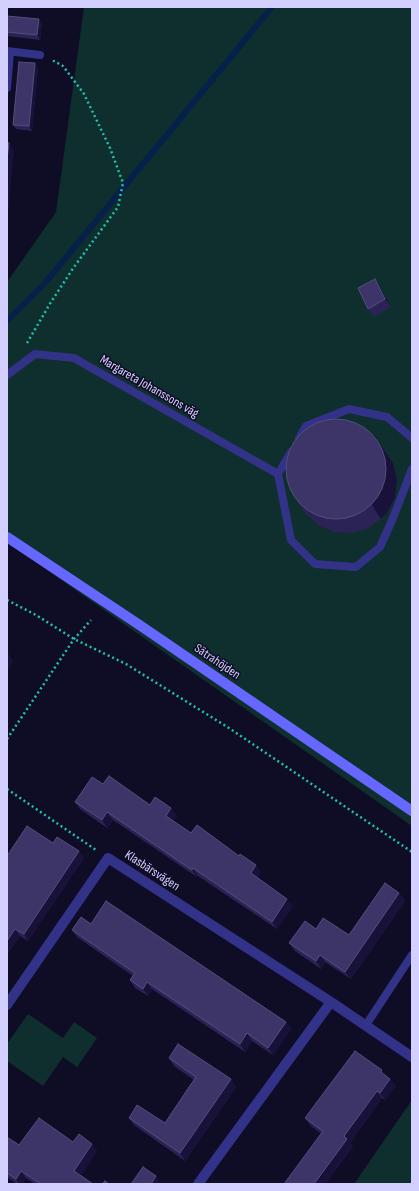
<!DOCTYPE html>
<html>
<head>
<meta charset="utf-8">
<style>
	body { margin:0 }
	#map { position:relative; width:419px; height:1191px; overflow:hidden; background:#0f0c25; font-family:"Sofia Sans Condensed",sans-serif }
	canvas { display:block }
	.frame { position:absolute; inset:0; border:8px solid #d3cfff; pointer-events:none }
</style>
</head>
<body>
<div id="map">
<canvas width="419" height="1191"></canvas>
<div class="frame"></div>
</div>
<script>
const ctx = document.querySelector('canvas').getContext('2d');
ctx.lineJoin = 'round';
function paint(path, color) { ctx.fillStyle = color; ctx.fill(path, 'evenodd'); }
const shape = rows => new Path2D(rows.map(r => 'M' + r).join(''));
function strokePath(path, color, width, dash) { ctx.strokeStyle = color; ctx.lineWidth = width; ctx.lineCap = dash ? 'butt' : 'round'; ctx.setLineDash(dash || []); ctx.stroke(path); }
function write(font, color, halo, rows, align = 'center') {
  ctx.font = font + ' "Sofia Sans Condensed",sans-serif'; ctx.lineWidth = 3; ctx.setLineDash([]); ctx.textBaseline = 'middle'; ctx.strokeStyle = halo; ctx.fillStyle = color; for (const [text, x, y, turn = 0] of rows) {
    ctx.save(); ctx.translate(x, y); ctx.rotate((+turn || 0) * Math.PI / 180); ctx.textAlign = isNaN(turn) ? turn : align; if (halo) ctx.strokeText(text, 0, 0); ctx.fillText(text, 0, 0); ctx.restore();
  }
}
const green = shape([
	[84,7,412,7,412,826,7,542,7,282,56,212],
	[28,1014,63,1038,74,1022,97,1038,77,1067,63,1057,43,1086,7,1061,7,1044],
	[412,1100,412,1184,354,1184]
]);
const stream = shape([
	[7,321,45,283,272,7]
]);
const path = shape([
	[27,343,51,302,74,267,118,207,123,183,110,148,84,94,63,66,52,60],
	[7,600,36,615,74,639,126,664,229,728,412,852],
	[7,739,74,639,91,620],
	[7,789,96,850]
]);
const lane = shape([
	[7,51,40,55],
	[7,88,10,52],
	[7,375,35,354,74,358,278,474],
	[299,438,306,426,349,409,387,417,412,438],
	[291,452,278,474,291,540,315,564,356,567,380,547,393,518,412,469],
	[366,1025,412,955]
]);
const street = shape([
	[331,1002,412,1057],
	[7,1005,108,858,331,1002,198,1184]
]);
const secondary = shape([
	[7,537,141,626,412,811]
]);
const wall = shape([
	[7,16,42,23,40,40,7,36],
	[38,68,32,131,16,129,13,125],
	[380,287,391,307,374,317,368,309],
	[384,449,393,463,397,480,395,497,387,513,381,519,367,529,351,533,334,532,318,525,305,513,296,499],
	[103,784,177,816,173,821,191,833,261,872,257,878,293,906,277,929,198,876,197,877,113,820,107,828,80,809,75,802],
	[53,843,79,851,84,858,28,941,20,936,7,955,7,856],
	[399,893,405,901,351,979,325,962,321,969,295,951,289,943,316,929,349,935],
	[91,924,286,1022,291,1029,273,1055,252,1041,245,1052,152,989,148,996,135,988,130,980,133,976,77,937,72,930],
	[169,1058,231,1079,236,1087,185,1161,134,1125,129,1118,165,1123,194,1080,174,1066],
	[384,1074,390,1079,396,1086,385,1100,382,1098,350,1143,353,1147,325,1184,284,1184,322,1134,311,1126,305,1118],
	[7,1137,19,1145,73,1142,97,1151,81,1175,93,1184,35,1184,26,1178,22,1184,17,1184,7,1177]
]);
const shadedWall = shape([
	[39,19,42,23,40,40,37,35],
	[35,63,38,68,32,131,29,126],
	[9,143,14,150,8,215,7,216,7,160],
	[375,279,380,287,391,307,385,299],
	[374,435,393,463,397,480,395,497,387,513,381,519,372,505],
	[8,653,13,661,7,671,7,654],
	[171,808,177,816,172,823,166,816],
	[107,812,113,820,107,828,102,820],
	[79,851,84,858,28,941,24,934],
	[256,865,261,872,256,880,251,873],
	[193,868,198,876,197,877,192,870],
	[399,893,405,901,351,979,345,972],
	[287,899,293,906,277,929,272,922],
	[15,929,20,936,7,955,7,941],
	[320,955,325,962,321,969,316,961],
	[147,982,152,989,148,996,143,989],
	[286,1022,291,1029,273,1055,268,1048],
	[247,1033,252,1041,245,1052,240,1044],
	[231,1079,236,1087,185,1161,180,1153],
	[390,1079,396,1086,385,1100,380,1093],
	[377,1091,382,1098,350,1143,353,1147,325,1184,314,1184,344,1136],
	[92,1144,97,1151,80,1178,74,1171],
	[21,1171,26,1178,22,1184,19,1184,16,1179],
	[156,1176,161,1184,151,1184]
]);
const building = shape([
	[7,16,39,19,37,35,7,32,7,16],
	[19,62,35,63,29,126,13,125,19,62],
	[7,142,9,143,7,160,7,142],
	[375,279,385,299,368,309,358,288,375,279],
	'286 469a50 50 0 1 1 100 0a50 50 0 1 1-100 0Z',
	[109,776,150,805,155,797,171,808,166,816,191,833,197,825,239,856,240,854,256,865,251,873,287,899,272,922,193,868,192,870,107,812,102,820,75,802,92,777,103,784,109,776],
	[27,826,53,843,57,837,79,851,24,934,15,929,7,941,7,856,27,826],
	[385,883,399,893,345,972,320,955,316,961,289,943,305,921,316,929,323,918,349,935,385,883],
	[106,901,286,1022,268,1048,247,1033,240,1044,147,982,143,989,130,980,135,973,72,930,81,917,91,924,106,901],
	[178,1044,231,1079,180,1153,129,1118,137,1105,165,1123,187,1090,196,1077,169,1058,178,1044],
	[355,1051,382,1070,381,1072,390,1079,380,1093,377,1091,344,1136,347,1139,314,1184,284,1184,323,1131,305,1118,355,1051],
	[39,1118,73,1142,79,1134,92,1144,74,1171,93,1184,41,1184,21,1171,16,1179,7,1173,7,1137,19,1145,39,1118],
	[143,1167,156,1176,151,1184,131,1184,143,1167],
	[105,1181,109,1184,102,1184,105,1181]
]);
const streetNames = [
	["Margareta Johanssons väg",149,387,30],
	["Sätrahöjden",217,662,34],
	["Klasbärsvägen",152,871,33]
];
paint(green, '#0e2f2d');
strokePath(stream, '#062149', 6);
strokePath(path, '#21c1b3', 2.5, [2, 3]);
strokePath(lane, '#323289', 8);
strokePath(street, '#323289', 10);
strokePath(secondary, '#6667ff', 10);
paint(wall, '#2b2355');
paint(shadedWall, '#18123a');
paint(building, '#3d3567');
strokePath(building, '#544e7f', 1);
write('13px', '#d3cfff', '#0f0c25', streetNames);
</script>
</body>
</html>
